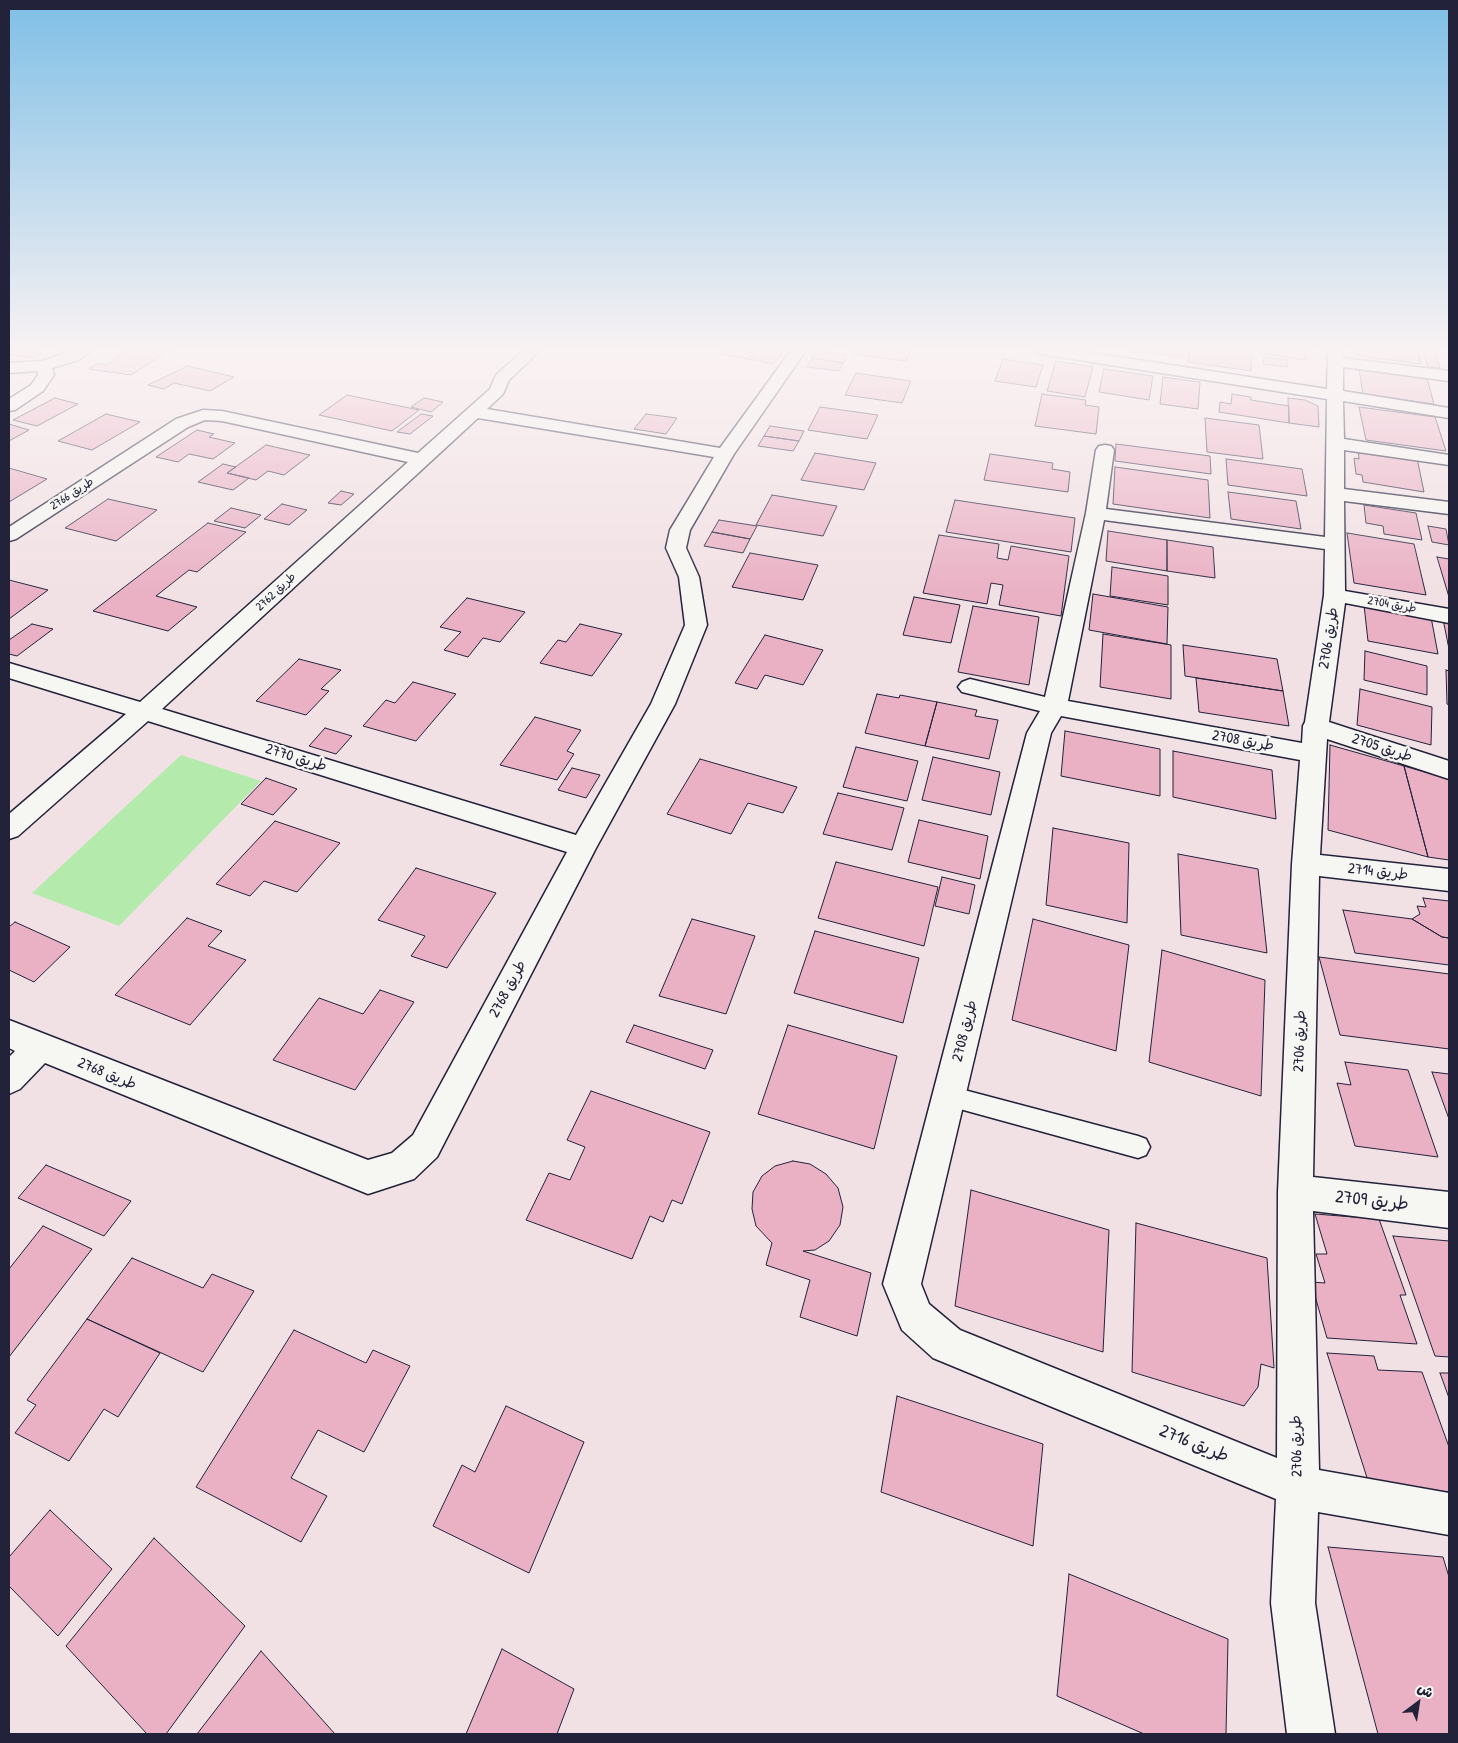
<!DOCTYPE html>
<html>
<head>
<meta charset="utf-8">
<style>
	body { margin:0 }
	#map { position:relative; width:1458px; height:1743px; overflow:hidden; background:#f2e1e4; font-family:"Patrick Hand","Playpen Sans Arabic",sans-serif }
	canvas { display:block }
	.frame { position:absolute; inset:0; border:10px solid #22223b; pointer-events:none }
	.north { position:absolute; left:1393px; top:1678px; width:50px; height:50px; -webkit-text-stroke:4px #f6f6f2; paint-order:stroke; rotate:31deg; font-size:14px; font-weight:700; line-height:20px; text-align:center; color:#22223b }
	.north::after { content:''; display:block; margin:auto; width:18px; height:22px; background:#22223b; clip-path:polygon(50% 0,100% 100%,50% 72%,0 100%) }
</style>
</head>
<body>
<div id="map">
<canvas width="1458" height="1743"></canvas>
<div class="frame"></div>
<div class="north">ش</div>
</div>
<script>
const ctx = document.querySelector('canvas').getContext('2d');
ctx.lineJoin = 'round';
function paint(path, color) { ctx.fillStyle = color; ctx.fill(path, 'evenodd'); }
const shape = rows => new Path2D(rows.map(r => 'M' + r).join(''));
function strokePath(path, color, width, dash) { ctx.strokeStyle = color; ctx.lineWidth = width; ctx.lineCap = dash ? 'butt' : 'round'; ctx.setLineDash(dash || []); ctx.stroke(path); }
function write(font, color, halo, rows, align = 'center') {
  ctx.font = font + ' "Patrick Hand","Playpen Sans Arabic",sans-serif'; ctx.lineWidth = 5; ctx.setLineDash([]); ctx.textBaseline = 'middle'; ctx.strokeStyle = halo; ctx.fillStyle = color; for (const [text, x, y, turn = 0] of rows) {
    ctx.save(); ctx.translate(x, y); ctx.rotate((+turn || 0) * Math.PI / 180); ctx.textAlign = isNaN(turn) ? turn : align; if (halo) ctx.strokeText(text, 0, 0); ctx.fillText(text, 0, 0); ctx.restore();
  }
}
const green = shape([
	[181,755,261,781,119,926,32,893]
]);
const building = shape([
	[9,349,41,349,34,353,41,354,34,358,9,354,9,349],
	[131,349,171,349,131,375,89,369,98,363,106,365,131,349],
	[725,349,758,349,748,359,720,354,725,349],
	[758,349,787,349,773,364,748,359,758,349],
	[855,349,911,349,906,361,852,354,855,349],
	[1124,349,1183,349,1182,357,1124,349],
	[1190,349,1252,349,1251,371,1188,362,1190,349],
	[1259,349,1305,349,1306,360,1258,353,1259,349],
	[1357,349,1417,349,1421,364,1359,356,1357,349],
	[1423,349,1434,349,1440,368,1428,367,1423,349],
	[816,351,847,355,843,363,812,358,816,351],
	[1264,357,1287,360,1287,367,1263,364,1264,357],
	[812,358,843,363,839,371,807,367,812,358],
	[1003,359,1043,365,1036,387,995,381,1003,359],
	[1056,361,1093,367,1085,397,1047,391,1056,361],
	[188,366,234,377,210,391,174,383,164,389,148,385,188,366],
	[1104,369,1153,376,1149,400,1099,392,1104,369],
	[1359,369,1427,378,1434,404,1363,394,1359,369],
	[856,373,911,381,902,403,845,395,856,373],
	[1163,377,1200,382,1198,409,1160,404,1163,377],
	[1042,394,1086,400,1085,405,1099,407,1096,434,1035,426,1042,394],
	[1232,394,1251,397,1251,400,1289,406,1289,423,1219,412,1220,402,1231,404,1232,394],
	[347,395,419,410,392,431,319,415,347,395],
	[55,398,78,404,37,426,13,420,55,398],
	[424,398,443,402,431,412,411,407,424,398],
	[1288,398,1305,400,1318,406,1319,427,1289,423,1288,398],
	[820,407,878,415,867,439,808,430,820,407],
	[1359,407,1435,417,1446,451,1366,440,1359,407],
	[106,414,140,422,92,450,58,441,106,414],
	[421,414,433,416,410,434,397,432,421,414],
	[646,414,677,418,666,434,634,429,646,414],
	[1205,418,1259,425,1263,459,1207,452,1205,418],
	[9,424,29,430,9,441,9,424],
	[770,426,804,431,799,441,764,436,770,426],
	[197,430,214,434,209,437,235,443,213,459,189,454,178,462,156,457,197,430],
	[764,436,799,441,793,451,758,446,764,436],
	[1116,444,1210,456,1211,474,1115,461,1116,444],
	[266,445,310,455,284,475,268,471,256,480,227,473,266,445],
	[1358,449,1417,458,1424,492,1363,482,1362,475,1356,474,1354,458,1359,459,1358,449],
	[815,453,876,463,864,490,801,480,815,453],
	[990,454,1053,463,1052,469,1070,472,1068,492,984,480,990,454],
	[1226,459,1302,469,1307,496,1228,485,1226,459],
	[223,464,236,467,227,473,249,478,233,490,198,482,223,464],
	[1115,467,1208,480,1210,518,1113,504,1115,467],
	[9,468,47,479,9,502,9,468],
	[341,491,354,494,341,505,328,503,341,491],
	[1228,492,1296,501,1301,529,1231,519,1228,492],
	[772,495,837,506,823,536,756,525,772,495],
	[108,499,157,510,116,541,65,528,108,499],
	[955,500,1075,518,1071,552,946,532,955,500],
	[282,504,307,510,289,525,264,519,282,504],
	[1364,505,1416,513,1422,540,1384,534,1383,526,1366,523,1364,505],
	[231,508,261,515,245,528,214,521,231,508],
	[719,520,757,526,750,539,712,532,719,520],
	[208,523,246,532,197,572,189,570,156,596,197,607,168,631,93,611,208,523],
	[1428,526,1446,529,1449,545,1432,542,1428,526],
	[1108,531,1167,540,1167,571,1106,561,1108,531],
	[712,532,750,539,743,553,704,546,712,532],
	[1347,533,1414,544,1426,595,1354,583,1347,533],
	[939,535,999,544,997,558,1008,560,1011,546,1069,556,1061,616,999,605,1003,585,991,583,987,604,923,593,939,535],
	[1167,540,1213,547,1215,578,1167,571,1167,540],
	[750,553,818,565,803,600,732,587,750,553],
	[1437,557,1449,559,1449,597,1437,557],
	[1112,567,1168,576,1168,605,1110,596,1112,567],
	[9,580,48,590,9,619,9,580],
	[1093,594,1168,607,1167,644,1089,630,1093,594],
	[914,597,960,605,951,643,903,635,914,597],
	[467,598,525,612,500,642,483,638,468,657,444,650,461,632,440,627,467,598],
	[1364,605,1431,617,1438,654,1368,641,1364,605],
	[973,606,1039,617,1029,685,958,672,973,606],
	[1443,619,1449,621,1449,649,1443,619],
	[32,624,53,629,17,656,9,654,9,640,32,624],
	[580,624,622,634,592,676,540,663,558,640,566,642,580,624],
	[1103,634,1171,645,1171,699,1100,687,1103,634],
	[765,635,823,650,803,685,765,675,757,689,735,683,765,635],
	[1183,645,1277,659,1283,691,1185,676,1183,645],
	[1365,651,1427,666,1427,695,1364,680,1365,651],
	[299,659,341,670,321,689,329,691,306,715,256,701,299,659],
	[1446,670,1449,671,1449,705,1447,704,1446,670],
	[1196,678,1283,691,1289,726,1199,712,1196,678],
	[413,682,456,694,416,741,363,726,386,700,395,703,413,682],
	[1360,689,1432,707,1431,745,1357,725,1360,689],
	[877,694,899,698,900,695,937,702,925,746,865,733,877,694],
	[937,702,977,710,975,716,998,720,989,759,925,746,937,702],
	[535,717,581,730,567,751,574,754,557,780,500,765,535,717],
	[325,728,352,736,336,754,309,746,325,728],
	[1065,731,1160,749,1160,796,1061,776,1065,731],
	[1330,745,1404,766,1428,857,1328,830,1330,745],
	[856,747,918,761,907,801,843,787,856,747],
	[1173,751,1272,770,1276,819,1173,797,1173,751],
	[933,757,1000,772,991,815,922,800,933,757],
	[700,759,797,787,783,813,748,803,731,834,667,814,700,759],
	[1404,766,1449,779,1449,860,1428,857,1404,766],
	[572,768,600,775,586,798,558,790,572,768],
	[266,778,297,789,273,815,241,804,266,778],
	[838,793,904,808,892,850,823,834,838,793],
	[919,820,988,836,980,879,908,862,919,820],
	[275,821,340,843,297,892,264,881,250,896,216,884,275,821],
	[1053,828,1129,843,1127,923,1046,905,1053,828],
	[1178,854,1258,869,1267,953,1181,935,1178,854],
	[836,862,938,887,924,946,818,918,836,862],
	[416,868,496,893,447,968,411,956,425,936,378,920,416,868],
	[942,877,975,885,969,914,935,906,942,877],
	[1423,898,1449,901,1449,938,1442,937,1412,919,1420,914,1417,906,1426,907,1423,898],
	[1343,910,1412,919,1442,937,1449,938,1449,965,1355,953,1343,910],
	[187,918,222,931,208,946,246,960,190,1025,115,995,187,918],
	[692,919,755,936,726,1014,659,996,692,919],
	[1033,919,1129,945,1116,1051,1012,1020,1033,919],
	[15,922,70,947,34,982,9,970,9,927,15,922],
	[815,931,919,958,903,1023,794,993,815,931],
	[1162,950,1265,980,1261,1096,1149,1062,1162,950],
	[1319,957,1449,974,1449,1049,1340,1035,1319,957],
	[380,990,414,1002,355,1090,273,1060,319,998,363,1014,380,990],
	[634,1025,713,1050,705,1069,626,1042,634,1025],
	[788,1025,897,1056,874,1149,758,1114,788,1025],
	[1345,1062,1408,1070,1438,1157,1355,1146,1337,1083,1351,1085,1345,1062],
	[1432,1072,1449,1074,1449,1119,1432,1072],
	[591,1091,710,1132,682,1204,672,1200,663,1222,650,1216,632,1259,526,1220,549,1173,570,1180,585,1147,567,1140,591,1091],
	[793,1161,810,1164,826,1174,838,1188,843,1207,840,1225,829,1241,815,1250,803,1251,871,1273,857,1336,800,1317,810,1280,766,1265,772,1243,756,1226,752,1209,753,1192,762,1176,775,1166,793,1161],
	[46,1165,131,1201,104,1236,18,1198,46,1165],
	[971,1190,1109,1230,1103,1352,955,1306,971,1190],
	[1315,1214,1379,1219,1406,1295,1400,1295,1417,1344,1327,1338,1311,1282,1325,1283,1316,1254,1327,1254,1315,1214],
	[1136,1223,1267,1258,1274,1368,1261,1364,1258,1387,1244,1406,1132,1372,1136,1223],
	[43,1226,92,1249,9,1357,9,1269,43,1226],
	[1393,1236,1449,1241,1449,1357,1435,1356,1393,1236],
	[132,1258,203,1288,212,1274,254,1291,203,1372,87,1319,132,1258],
	[87,1319,160,1353,118,1417,104,1409,69,1461,15,1433,36,1405,27,1400,87,1319],
	[294,1330,366,1363,373,1350,410,1366,364,1452,318,1430,291,1478,327,1496,301,1542,196,1487,294,1330],
	[1327,1353,1374,1356,1378,1370,1422,1372,1449,1447,1449,1492,1370,1487,1327,1353],
	[1440,1373,1449,1373,1449,1398,1440,1373],
	[897,1396,1043,1444,1033,1546,881,1492,897,1396],
	[506,1406,584,1442,529,1573,433,1526,462,1465,475,1472,506,1406],
	[50,1510,112,1569,58,1636,9,1586,9,1557,50,1510],
	[154,1538,245,1626,166,1734,147,1734,66,1646,154,1538],
	[1328,1547,1443,1557,1449,1577,1449,1734,1378,1734,1328,1547],
	[1069,1574,1228,1639,1226,1734,1144,1734,1057,1696,1069,1574],
	[502,1649,574,1689,557,1734,466,1734,502,1649],
	[261,1651,335,1734,197,1734,261,1651]
]);
const service = shape([
	[949,1086,1138,1136,1146,1139,1150,1147,1146,1155,1138,1158,949,1106,941,1103,938,1096,941,1089,949,1086]
]);
const minor = shape([
	[76,349,95,349,78,360,52,368,54,375,43,391,15,410,9,411,9,399,31,385,38,375,37,371,9,373,9,363,42,361,76,349],
	[525,349,542,349,509,380,503,394,487,409,720,448,792,349,807,349,734,454,690,530,686,548,699,577,707,625,675,704,596,848,437,1157,414,1179,368,1194,45,1063,20,1089,9,1094,9,1057,15,1051,9,1048,9,1020,368,1160,392,1153,413,1135,567,852,148,721,18,836,9,839,9,814,126,714,9,678,9,663,140,702,408,462,222,421,205,420,188,427,16,539,9,541,9,527,176,419,203,410,222,411,418,453,490,389,496,375,525,349],
	[478,418,714,457,670,530,666,548,679,577,685,625,651,704,576,835,162,709,478,418],
	[1033,349,1067,349,1327,389,1328,349,1342,349,1343,358,1449,371,1449,381,1343,367,1343,391,1449,408,1449,418,1343,401,1344,439,1449,455,1449,465,1344,450,1344,489,1449,502,1449,514,1344,501,1345,591,1449,609,1449,623,1345,603,1329,722,1449,761,1449,779,1327,739,1320,855,1449,869,1449,891,1319,876,1313,1177,1449,1192,1449,1228,1313,1211,1319,1470,1449,1493,1449,1535,1318,1512,1315,1603,1335,1734,1287,1734,1271,1603,1276,1499,933,1358,902,1330,883,1284,1027,733,1040,711,962,692,958,687,962,682,970,679,1045,697,1086,513,1096,450,1099,446,1105,445,1111,446,1114,450,1106,509,1325,537,1327,399,1040,354,1035,352,1033,349],
	[1104,520,1325,549,1324,595,1305,722,1303,726,1302,743,1068,701,1104,520],
	[1061,716,1300,760,1292,864,1278,1192,1277,1458,960,1330,929,1304,921,1284,1051,733,1061,716]
]);
const farStreetnames = [
	["طريق 2766",72,494,-33],
	["طريق 2762",276,592,-43],
	["طريق 2704",1392,605,10]
];
const streetNames = [
	["طريق 2706",1329,638,-81],
	["طريق 2708",1243,741,10],
	["طريق 2705",1382,748,18],
	["طريق 2770",296,758,17],
	["طريق 2714",1378,872,6],
	["طريق 2768",508,989,-62],
	["طريق 2708",965,1031,-76],
	["طريق 2706",1300,1041,-88],
	["طريق 2768",107,1074,22],
	["طريق 2706",1297,1446,-91]
];
const nearStreetnames = [
	["طريق 2709",1372,1201,6],
	["طريق 2716",1194,1444,22]
];
paint(green, '#b4ebad');
paint(building, '#eab1c4');
strokePath(building, '#22223b', 1);
strokePath(service, '#22223b', 3);
strokePath(minor, '#22223b', 3);
paint(service, '#f6f6f2');
paint(minor, '#f6f6f2');
const sky = ctx.createLinearGradient(0, 0, 0, 593);
sky.addColorStop(0, '#7fbfe6');
sky.addColorStop(0.59, '#f9f2f3');
sky.addColorStop(1, '#f9f2f300');
ctx.fillStyle = sky;
ctx.fillRect(0, 0, 1458, 593);
write('12px', '#22223b', '#f6f6f2', farStreetnames);
write('15px', '#22223b', '#f6f6f2', streetNames);
write('18px', '#22223b', '#f6f6f2', nearStreetnames);
</script>
</body>
</html>
